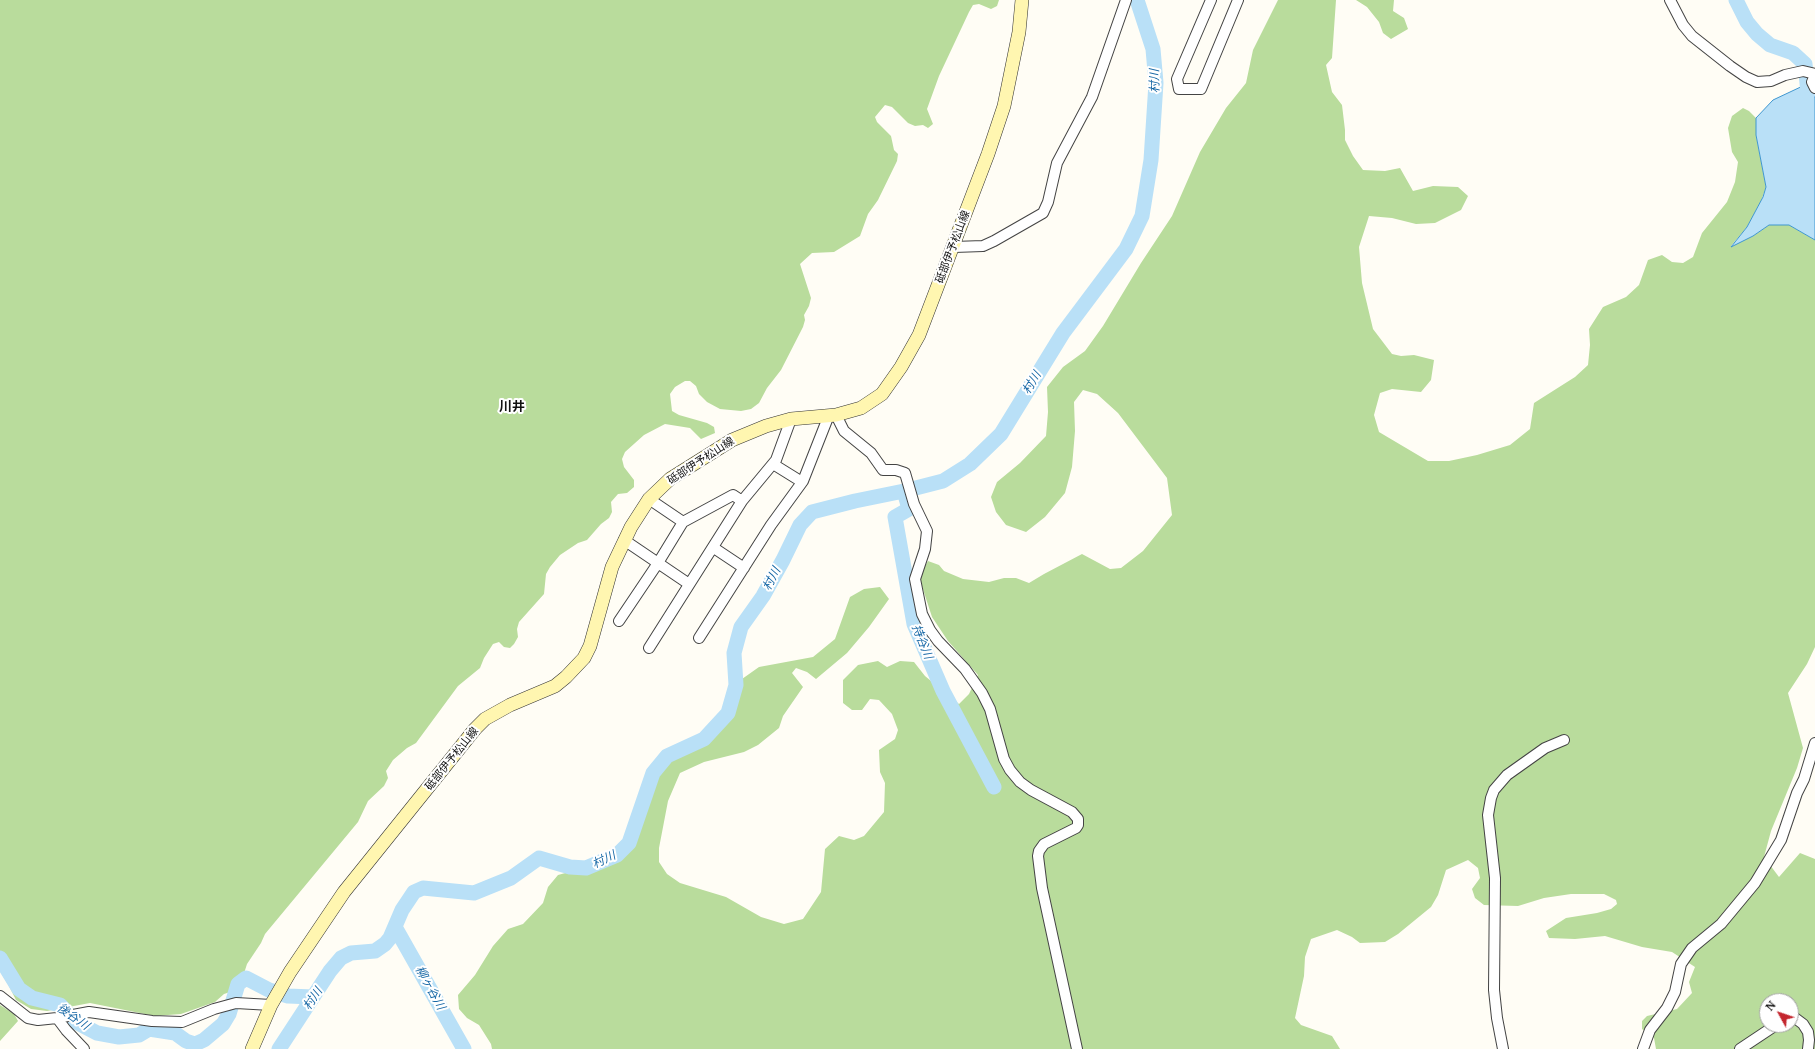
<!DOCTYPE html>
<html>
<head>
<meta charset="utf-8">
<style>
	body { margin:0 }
	#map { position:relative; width:1815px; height:1049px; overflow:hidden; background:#fffdf5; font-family:"Noto Serif",serif }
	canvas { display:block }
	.north { position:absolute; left:1759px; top:993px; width:40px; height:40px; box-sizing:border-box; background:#fff; border:1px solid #a0a0a0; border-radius:50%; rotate:310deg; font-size:11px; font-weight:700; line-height:16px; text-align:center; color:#111 }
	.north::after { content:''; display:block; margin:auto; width:14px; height:18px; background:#c4262e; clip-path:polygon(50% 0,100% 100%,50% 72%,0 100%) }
</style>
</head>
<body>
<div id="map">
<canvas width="1815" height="1049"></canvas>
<div class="north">N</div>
</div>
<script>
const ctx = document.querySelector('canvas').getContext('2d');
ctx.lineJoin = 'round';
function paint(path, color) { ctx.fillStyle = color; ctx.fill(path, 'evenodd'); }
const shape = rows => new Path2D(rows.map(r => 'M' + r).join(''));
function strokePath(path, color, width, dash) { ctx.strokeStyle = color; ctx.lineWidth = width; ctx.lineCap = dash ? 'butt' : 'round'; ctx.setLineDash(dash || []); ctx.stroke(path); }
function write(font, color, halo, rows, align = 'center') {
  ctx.font = font + ' "Noto Serif","Noto Sans JP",serif'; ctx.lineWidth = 4; ctx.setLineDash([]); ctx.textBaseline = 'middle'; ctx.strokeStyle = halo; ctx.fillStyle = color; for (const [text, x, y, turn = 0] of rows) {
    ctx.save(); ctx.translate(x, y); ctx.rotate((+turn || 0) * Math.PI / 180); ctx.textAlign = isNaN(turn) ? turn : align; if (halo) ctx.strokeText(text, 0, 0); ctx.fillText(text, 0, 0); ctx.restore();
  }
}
const forest = shape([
	[0,0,999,0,997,6,991,9,979,4,973,5,969,12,939,76,927,109,933,124,928,128,923,125,915,126,908,123,892,107,885,105,875,117,877,122,891,136,894,150,898,154,897,161,878,200,868,214,860,236,834,252,812,253,800,264,811,298,809,306,804,315,805,320,803,327,781,370,767,388,759,403,751,409,741,411,720,409,707,402,699,394,696,386,690,381,685,381,675,387,670,394,672,411,679,415,707,423,714,427,715,433,701,439,690,428,665,424,644,435,625,452,622,459,624,467,634,480,634,487,627,493,618,494,611,502,612,512,609,518,601,524,587,540,578,543,560,555,550,567,546,574,544,594,519,622,517,629,518,637,514,644,510,648,504,647,499,642,493,644,484,658,480,668,458,686,416,743,407,748,393,760,386,771,388,778,384,786,368,801,358,822,265,934,261,943,247,964,239,989,224,994,215,1002,181,1014,155,1016,90,1003,47,1011,31,1009,16,1000,9,986,0,971],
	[1278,0,1336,0,1332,58,1326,65,1332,92,1342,105,1345,130,1345,140,1353,156,1363,170,1385,171,1400,168,1413,191,1433,186,1458,187,1468,196,1461,210,1435,223,1416,224,1392,218,1369,216,1359,247,1362,283,1373,329,1392,354,1401,356,1414,355,1434,360,1431,380,1421,392,1392,389,1380,393,1374,415,1379,432,1428,461,1449,461,1477,455,1510,445,1530,429,1534,403,1575,377,1588,365,1590,345,1589,329,1603,307,1626,297,1639,285,1648,260,1662,255,1672,262,1683,263,1693,257,1702,233,1727,202,1735,182,1738,162,1732,152,1728,128,1732,116,1743,108,1749,111,1756,118,1756,135,1766,187,1761,201,1747,227,1731,246,1753,236,1769,225,1789,225,1815,240,1815,647,1807,664,1788,693,1803,748,1797,768,1771,831,1764,857,1779,877,1800,853,1815,859,1815,1049,1656,1049,1654,1038,1642,1029,1642,1021,1647,1016,1677,1009,1692,993,1689,982,1695,967,1672,952,1642,947,1605,936,1575,939,1549,938,1546,931,1566,918,1597,913,1611,909,1617,904,1616,900,1604,894,1571,894,1544,898,1518,906,1484,905,1475,898,1472,889,1480,878,1478,868,1468,860,1446,870,1438,895,1431,907,1398,934,1385,942,1360,943,1352,937,1337,930,1311,939,1305,957,1304,976,1295,1018,1301,1025,1332,1036,1340,1049,492,1049,491,1044,479,1025,467,1018,459,1009,458,995,475,975,493,946,508,929,523,924,543,903,548,887,558,875,569,872,589,874,620,860,633,847,649,803,657,774,672,759,704,743,735,708,737,696,742,679,759,667,813,657,835,639,850,597,864,589,880,587,889,599,869,627,847,653,816,679,807,672,796,668,792,673,803,687,783,716,779,728,758,745,744,752,704,762,680,773,668,801,659,848,659,862,667,874,680,883,726,897,761,917,784,924,803,919,821,892,825,849,839,836,854,840,864,836,884,812,885,783,880,772,879,750,895,739,898,730,892,714,879,700,870,699,862,710,852,710,843,703,843,680,858,665,878,661,887,667,900,661,914,662,925,676,959,704,969,694,978,675,948,641,932,617,919,577,928,561,939,565,944,571,963,579,989,582,1004,578,1016,578,1029,583,1044,574,1082,554,1110,569,1121,568,1143,551,1172,515,1167,478,1118,413,1097,394,1083,390,1074,402,1075,431,1072,467,1065,493,1045,517,1026,532,1006,525,996,512,991,497,997,482,1020,463,1046,436,1048,412,1047,387,1063,367,1085,351,1103,326,1141,263,1172,216,1200,152,1226,108,1246,83,1253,50],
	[1767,1001,1791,1001,1791,1025,1767,1025],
	[1356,0,1394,0,1393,11,1404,18,1408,29,1391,39,1383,33,1379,22,1367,7],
	[0,1005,14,1014,18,1021,0,1041]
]);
const water = shape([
	[1807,84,1812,88,1815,98,1815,240,1789,225,1769,225,1753,236,1731,247,1747,227,1763,197,1766,187,1756,135,1756,118,1773,100,1807,84]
]);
const river = shape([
	[1736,0,1747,22,1757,34,1770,45,1793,53,1805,64,1808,93],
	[904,491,909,509,895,517,914,624,943,691,994,787],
	[395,927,464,1049],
	[0,958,19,989,32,998,60,1005,76,1022,97,1033,119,1037,139,1035,149,1029,175,1033,186,1041,195,1044,204,1040,223,1024,229,1014,238,984,246,978,269,990,288,996,313,997],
	[279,1049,330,971,341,958,351,953,375,951,385,944,390,938,402,910,414,892,423,888,474,893,511,878,539,858,570,867,586,868,617,855,629,843,653,773,667,756,704,739,728,713,736,685,734,653,741,627,763,596,783,560,800,525,812,512,855,501,904,491,943,481,970,464,1001,434,1063,333,1126,249,1142,216,1151,160,1156,83,1153,49,1137,0]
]);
const street = shape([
	[1211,0,1177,79,1179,89,1201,89,1238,0],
	[1670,0,1683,25,1692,36,1730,66,1746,77,1757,82,1771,81,1785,75,1803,71,1815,74],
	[1815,75,1812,82,1815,88],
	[954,247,983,246,994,241,1043,213,1048,202,1057,163,1092,97,1126,0],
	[836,415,844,431,871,453,883,470,896,470,905,473,914,504,927,531,925,549,915,579,922,614,930,630,938,641,965,669,982,693,990,709,1004,759,1010,770,1020,782,1031,790,1072,812,1078,819,1078,825,1076,828,1044,844,1039,851,1038,856,1042,888,1077,1049],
	[773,464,802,482],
	[649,499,683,522],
	[624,540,689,584],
	[714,548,744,568],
	[619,621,658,563,683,522,733,495,742,501],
	[699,638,771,525,803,481,829,415],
	[649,648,742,501,776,460,791,419],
	[0,996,28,1018,38,1020,57,1018,89,1012,152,1021,182,1022,214,1009,236,1003,271,1005],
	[57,1018,66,1030,84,1049],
	[1791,1019,1795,1018,1803,1024,1808,1032,1809,1040,1808,1049],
	[1503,1049,1497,1018,1494,990,1495,878,1488,815,1491,798,1494,790,1507,775,1545,748,1564,740],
	[1643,1049,1650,1030,1667,1008,1675,992,1681,964,1692,948,1721,924,1755,883,1781,840,1797,793,1804,779,1815,743],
	[1740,1049,1776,1025]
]);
const secondary = shape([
	[252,1049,271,1005,290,972,344,892,475,729,485,719,510,705,555,686,566,677,584,658,590,646,612,567,631,527,649,499,670,479,732,440,766,426,791,419,836,415,861,408,882,394,901,367,919,335,988,154,1004,106,1019,32,1022,0]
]);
const streetNames = [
	["砥部伊予松山線",953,247,-69],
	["砥部伊予松山線",701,461,-33],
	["砥部伊予松山線",452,759,-51]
];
const waterNames = [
	["村川",1155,81,-91],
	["村川",1032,383,-59],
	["村川",772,579,-63],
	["持谷川",922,642,68],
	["村川",604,860,-25],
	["柳ヶ谷川",430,988,61],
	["村川",313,999,-56],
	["後谷川",73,1017,35]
];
const quarterNames = [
	["川井",512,407]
];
paint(forest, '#b9dc9c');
paint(water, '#b9e0f7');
strokePath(water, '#3f96cf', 1);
strokePath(river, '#b9e0f7', 15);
strokePath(street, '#444', 12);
strokePath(secondary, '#333', 14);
strokePath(street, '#fff', 10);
strokePath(secondary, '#fff6b0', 13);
write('11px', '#111', '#fff', streetNames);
write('italic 12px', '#1768a6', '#fff', waterNames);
write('bold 13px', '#111', '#fff', quarterNames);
</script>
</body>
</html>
